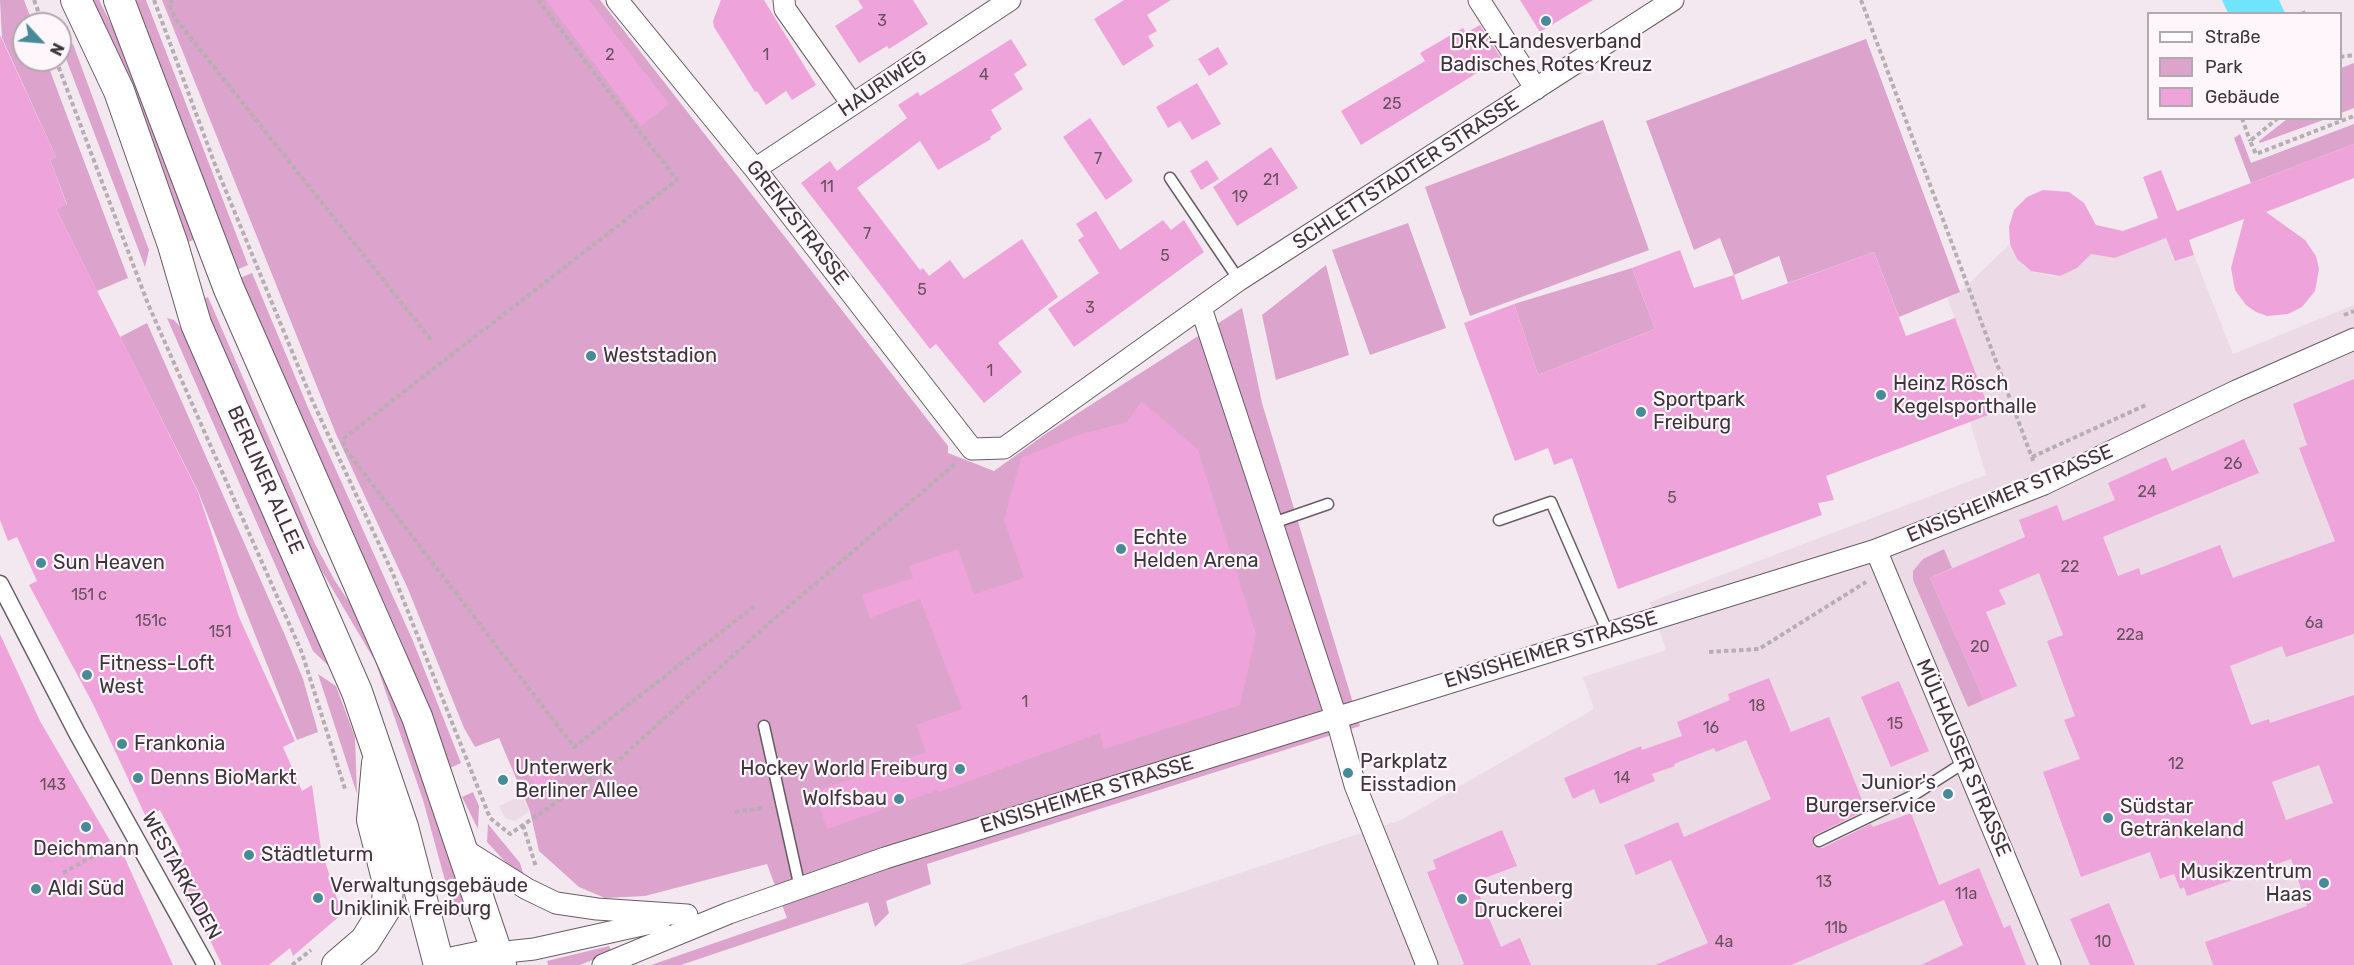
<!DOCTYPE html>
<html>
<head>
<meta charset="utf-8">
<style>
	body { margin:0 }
	#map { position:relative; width:2354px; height:965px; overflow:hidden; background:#f3e8ef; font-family:Rubik,sans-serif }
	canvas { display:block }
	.legend { position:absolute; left:2147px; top:12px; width:195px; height:108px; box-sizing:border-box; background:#fff6fc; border:2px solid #b1a9ae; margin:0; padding:8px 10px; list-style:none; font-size:18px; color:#3b3639 }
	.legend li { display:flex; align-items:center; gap:12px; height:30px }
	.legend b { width:30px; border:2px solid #b1a9ae }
	.north { position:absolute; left:12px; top:12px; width:60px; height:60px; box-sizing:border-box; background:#fff6fc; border:2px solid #b1a9ae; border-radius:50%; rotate:116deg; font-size:16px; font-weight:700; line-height:24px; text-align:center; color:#3b3639 }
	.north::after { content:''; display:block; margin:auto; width:21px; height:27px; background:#478b99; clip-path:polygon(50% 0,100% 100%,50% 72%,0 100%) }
</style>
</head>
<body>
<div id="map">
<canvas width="2354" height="965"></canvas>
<ul class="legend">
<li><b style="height:8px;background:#fff"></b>Straße</li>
<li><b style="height:16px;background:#dca3cc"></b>Park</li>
<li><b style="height:16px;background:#eea4da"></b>Gebäude</li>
</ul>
<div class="north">N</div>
</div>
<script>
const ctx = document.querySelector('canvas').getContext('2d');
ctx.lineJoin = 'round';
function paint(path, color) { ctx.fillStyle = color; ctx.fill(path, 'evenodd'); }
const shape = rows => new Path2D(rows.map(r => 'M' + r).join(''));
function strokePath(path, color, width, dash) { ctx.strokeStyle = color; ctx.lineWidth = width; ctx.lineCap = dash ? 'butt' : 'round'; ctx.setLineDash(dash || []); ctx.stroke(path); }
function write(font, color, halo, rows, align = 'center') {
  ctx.font = font + ' Rubik,sans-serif'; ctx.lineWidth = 4.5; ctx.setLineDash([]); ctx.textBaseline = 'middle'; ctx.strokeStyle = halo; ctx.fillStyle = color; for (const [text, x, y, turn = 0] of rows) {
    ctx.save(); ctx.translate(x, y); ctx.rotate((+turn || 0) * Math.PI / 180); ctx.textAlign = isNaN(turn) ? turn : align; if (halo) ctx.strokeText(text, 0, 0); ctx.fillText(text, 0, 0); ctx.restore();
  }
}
const built = shape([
	[2166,238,2175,261,2194,255,2233,354,2354,305,2354,965,960,965,1401,820,1594,709,1583,677,1666,650,1650,602,1986,475,1970,422,1991,414,1947,298,1960,292,2010,244,2023,266,2032,271,2051,276,2060,276,2077,268,2091,254,2116,258],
	[521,796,530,811,515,821,505,818,499,806]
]);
const green = shape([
	[0,0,24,0,33,24,24,24,24,60,46,60,128,278,97,291,56,209,67,204,50,160,56,157,2,38],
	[91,0,99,0,121,44,196,239,188,242,121,64],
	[134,0,146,0,248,265,236,270],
	[162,0,600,0,948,446,948,453,994,471,1047,433,1242,308,1262,403,1360,726,927,864,931,884,886,901,889,913,875,927,868,902,681,965,651,965,787,918,767,864,645,896,605,898,579,887,539,851,530,811,499,738,475,747,464,728,408,589,336,434],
	[1866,39,1960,292,1899,317,1874,252,1788,283,1779,256,1734,275,1720,238,1694,250,1646,121],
	[73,44,149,250,145,267,62,48],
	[2354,63,2354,108,2341,113,2341,68],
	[2287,119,2287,118,2326,119,2260,143,2259,141],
	[1603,120,1649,250,1470,316,1425,187],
	[2354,124,2354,144,2251,183,2234,138,2240,134,2251,163],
	[1408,223,1446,328,1370,355,1332,250],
	[1326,265,1349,355,1276,380,1262,315],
	[1632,268,1655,329,1538,375,1514,304],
	[252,273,309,410,413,641,461,763,450,768,403,645,240,278],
	[208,297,315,544,335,581,362,621,428,781,469,914,455,917,423,800,375,661,323,573,303,532,202,299],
	[167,318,174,320,188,336,335,672,313,651],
	[147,323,284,633,303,679,318,732,297,740,198,491,120,337],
	[1944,549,1952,568,1930,578,1984,700,1968,707,1913,580,1913,571,1923,559],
	[318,674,336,686,355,737,357,794],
	[473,792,479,806,478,829,462,797],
	[488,824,520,863,524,876,512,869,487,842],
	[609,946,612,952,580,965,548,965,547,961]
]);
const water = shape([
	[2222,0,2279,0,2285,13,2228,13]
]);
const building = shape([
	[546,0,589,0,669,104,641,126],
	[721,0,764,0,816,85,792,100,786,91,766,105,757,91,755,92,714,27,713,21],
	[858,0,913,0,928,24,889,49,887,46,859,63,835,26,863,8],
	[1124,0,1171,0,1147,15,1157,31,1148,36,1154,46,1123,66,1094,19],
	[1520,0,1593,0,1540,32],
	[1480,25,1501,58,1361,145,1341,111,1425,61,1420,53,1463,28,1466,33],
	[0,35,56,157,50,160,67,205,56,209,198,492,239,617,295,741,283,747,302,791,312,785,321,849,342,914,293,956,290,948,269,965,222,965,201,922,179,886,185,884,169,858,182,852,160,810,146,817,93,704,29,585,37,581,17,537,8,541,0,520],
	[1011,39,1027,65,1014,74,1023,89,991,110,1002,129,990,137,991,139,938,170,920,141,857,188,920,270,923,268,929,276,950,260,964,279,1022,239,1058,297,998,343,1022,372,984,403,936,344,930,349,801,183,830,161,837,171,907,118,898,105,918,92,920,96],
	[1218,47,1228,64,1209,76,1198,59],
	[1197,83,1221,124,1192,140,1180,121,1168,128,1156,107],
	[1090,118,1133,181,1106,200,1063,137],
	[2354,144,2354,178,2266,212,2305,240,2316,256,2319,269,2315,291,2302,307,2288,314,2267,316,2256,312,2246,305,2235,290,2231,268,2244,219,2189,240,2194,255,2175,261,2166,238,2115,258,2091,254,2077,268,2060,276,2031,271,2017,259,2010,244,2009,227,2014,210,2027,197,2043,190,2069,192,2084,203,2096,225,2123,231,2158,218,2143,177,2161,170,2177,211],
	[1271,147,1298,188,1237,226,1213,187],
	[1207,160,1219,179,1201,190,1190,171],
	[1096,211,1120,250,1163,220,1171,230,1184,220,1204,252,1074,347,1048,309,1099,273,1078,240,1084,236,1076,224],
	[1680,250,1694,288,1734,275,1742,300,1874,252,1906,336,1955,318,1991,414,1826,476,1834,500,1818,503,1822,515,1618,589,1572,458,1554,465,1548,448,1515,461,1464,323,1514,304,1538,375,1655,329,1632,268],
	[2354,379,2354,634,2286,657,2282,646,2230,666,2251,725,2269,719,2270,723,2354,695,2354,965,2213,965,2205,942,2307,906,2291,859,2187,896,2184,887,2180,889,2174,874,2160,879,2150,852,2081,877,2043,772,2080,759,2064,720,2075,716,2047,641,2063,635,2039,573,1999,590,2006,604,1986,612,2017,686,1984,700,1930,578,2025,537,2019,520,2057,505,2063,521,2115,500,2108,483,2166,457,2172,471,2244,439,2259,473,2103,537,2118,576,2139,568,2141,575,2220,545,2233,578,2335,541,2299,448,2307,445,2293,404],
	[2319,765,2333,803,2286,820,2272,782],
	[1142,401,1198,450,1256,634,1240,705,1104,749,1100,733,939,792,938,790,827,829,814,792,926,752,916,725,962,709,920,599,870,618,862,595,913,578,909,566,958,549,974,594,1024,578,1004,520,1021,458,1078,435,1127,422],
	[0,634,40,721,119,856,123,854,173,965,0,965],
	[1769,678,1791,732,1829,717,1866,810,1815,835,1812,841,1814,847,1822,848,1871,824,1873,827,1911,813,1939,885,1979,868,2004,928,2010,925,2026,965,1921,965,1963,945,1944,900,1791,965,1655,965,1708,943,1671,860,1636,875,1624,845,1678,822,1684,837,1771,799,1746,740,1716,752,1714,748,1674,764,1675,766,1652,774,1655,781,1600,804,1594,789,1573,799,1564,778,1641,746,1642,750,1682,736,1677,722,1730,700,1728,694],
	[1899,681,1929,751,1891,767,1861,697],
	[547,758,559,775,540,790,527,773],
	[1502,830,1517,866,1474,882,1501,947,1520,938,1531,965,1461,965,1464,964,1427,872,1436,869,1433,860],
	[2109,903,2135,965,2090,965,2070,919]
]);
const path = shape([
	[34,0,43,24],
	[154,0,214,162,312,400,393,574,490,818,510,834,622,757,759,632,956,463],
	[173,0,169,3,175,18,432,341],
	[538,0,677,180,343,439,346,450,574,747,756,605],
	[1861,0,2034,463],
	[2303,11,2304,14],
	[2340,57,2354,55],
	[56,60,148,304,302,653,345,789],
	[2242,118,2250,141],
	[2278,118,2250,141,2256,154,2354,116],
	[2344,315,2354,311],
	[2032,457,2148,404],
	[1709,652,1759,649,1866,582],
	[637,789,644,787],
	[735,812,764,808],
	[523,825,536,867],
	[63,873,116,843],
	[292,965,311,950]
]);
const service = shape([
	[1170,178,1239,280],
	[1499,520,1551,502,1608,633],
	[1273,523,1328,504],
	[764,726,800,888],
	[1819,841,1912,796,1965,762]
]);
const pedestrian = shape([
	[0,584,77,733,206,965]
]);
const minor = shape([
	[617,0,755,169,972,449,1004,448,1239,280,1673,0],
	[784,0,785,9,852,104],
	[1479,0,1536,89],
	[755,169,1010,0],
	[1201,308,1336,717,1355,785,1427,965],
	[1876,550,2050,965],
	[463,849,527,889,556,903,597,909,687,915],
	[497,953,534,949,660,921],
	[603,965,729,913,885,858,1876,550,2044,484,2236,391,2354,339]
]);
const secondary = shape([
	[76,0,119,91,173,245,196,324,357,692,403,827,439,965],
	[119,0,229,289,417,717,501,965],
	[337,965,365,941,387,906,388,883,372,820,377,763],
	[440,965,497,953]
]);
const markers = [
	[1546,21,6,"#478b99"],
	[591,356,6,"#478b99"],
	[1881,395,6,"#478b99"],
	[1641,412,6,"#478b99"],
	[1121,549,6,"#478b99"],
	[41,563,6,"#478b99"],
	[87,675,6,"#478b99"],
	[122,744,6,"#478b99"],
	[960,769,6,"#478b99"],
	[1348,773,6,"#478b99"],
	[138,778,6,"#478b99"],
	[503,780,6,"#478b99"],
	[1948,794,6,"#478b99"],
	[899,799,6,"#478b99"],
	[2108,818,6,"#478b99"],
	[86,827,6,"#478b99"],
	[249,855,6,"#478b99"],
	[2324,883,6,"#478b99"],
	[36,889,6,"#478b99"],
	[318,898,6,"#478b99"],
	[1462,899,6,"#478b99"]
];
const numberNames = [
	["3",882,21],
	["2",610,55],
	["1",766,55],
	["4",984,75],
	["25",1392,104],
	["7",1098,159],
	["21",1271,180],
	["11",827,187],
	["19",1240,197],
	["7",867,234],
	["5",1165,256],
	["5",922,290],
	["3",1090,308],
	["1",990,371],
	["26",2233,464],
	["24",2147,492],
	["5",1672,498],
	["22",2070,567],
	["151 c",89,595],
	["151c",151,621],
	["6a",2314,623],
	["151",220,632],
	["22a",2130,635],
	["20",1980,647],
	["1",1025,702],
	["18",1757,706],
	["15",1895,724],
	["16",1711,728],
	["12",2176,764],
	["14",1622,778],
	["143",53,785],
	["13",1824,882],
	["11a",1966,894],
	["11b",1836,928],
	["4a",1724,942],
	["10",2103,942]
];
const poiNames = [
	["DRK-Landesverband",1546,42,"center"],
	["Badisches Rotes Kreuz",1546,65,"center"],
	["Weststadion",603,356],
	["Heinz Rösch",1893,384],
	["Kegelsporthalle",1893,407],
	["Sportpark",1653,400],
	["Freiburg",1653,423],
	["Echte",1133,538],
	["Helden Arena",1133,561],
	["Sun Heaven",53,563],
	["Fitness-Loft",99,664],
	["West",99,687],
	["Frankonia",134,744],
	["Parkplatz",1360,762],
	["Eisstadion",1360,785],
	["Unterwerk",515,768],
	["Berliner Allee",515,791],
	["Hockey World Freiburg",948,769,"right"],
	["Denns BioMarkt",150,778],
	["Junior's",1936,783,"right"],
	["Burgerservice",1936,806,"right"],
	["Wolfsbau",887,799,"right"],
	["Südstar",2120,807],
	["Getränkeland",2120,830],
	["Deichmann",86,849,"center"],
	["Städtleturm",261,855],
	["Musikzentrum",2312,872,"right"],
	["Haas",2312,895,"right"],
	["Verwaltungsgebäude",330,886],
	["Uniklinik Freiburg",330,909],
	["Gutenberg",1474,888],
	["Druckerei",1474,911],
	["Aldi Süd",48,889]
];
const streetNames = [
	["HAURIWEG",883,84,-34],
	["SCHLETTSTADTER STRASSE",1406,173,-33],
	["GRENZSTRASSE",797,223,52],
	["BERLINER ALLEE",265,480,66],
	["ENSISHEIMER STRASSE",2010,494,-23],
	["ENSISHEIMER STRASSE",1551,650,-17],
	["MÜLHAUSER STRASSE",1963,758,67],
	["ENSISHEIMER STRASSE",1087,795,-17],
	["WESTARKADEN",181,876,61]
];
paint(built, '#ecdbe6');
paint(green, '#dca3cc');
paint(water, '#6fe5fd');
paint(building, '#eea4da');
strokePath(service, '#675e64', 13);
strokePath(pedestrian, '#675e64', 19);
strokePath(minor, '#675e64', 23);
strokePath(secondary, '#675e64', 32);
strokePath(path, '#b7aeb4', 4, [4.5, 3]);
strokePath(service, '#fff', 10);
strokePath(pedestrian, '#fff', 16);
strokePath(minor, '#fff', 21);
strokePath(secondary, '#fff', 30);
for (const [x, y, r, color] of markers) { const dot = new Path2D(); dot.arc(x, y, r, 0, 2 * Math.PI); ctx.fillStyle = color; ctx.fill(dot); strokePath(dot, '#fff6fc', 2); }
write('16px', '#685261', null, numberNames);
write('20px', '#3b3639', '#fff6fc', poiNames, 'left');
write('20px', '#3b3639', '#fff6fc', streetNames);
</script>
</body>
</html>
